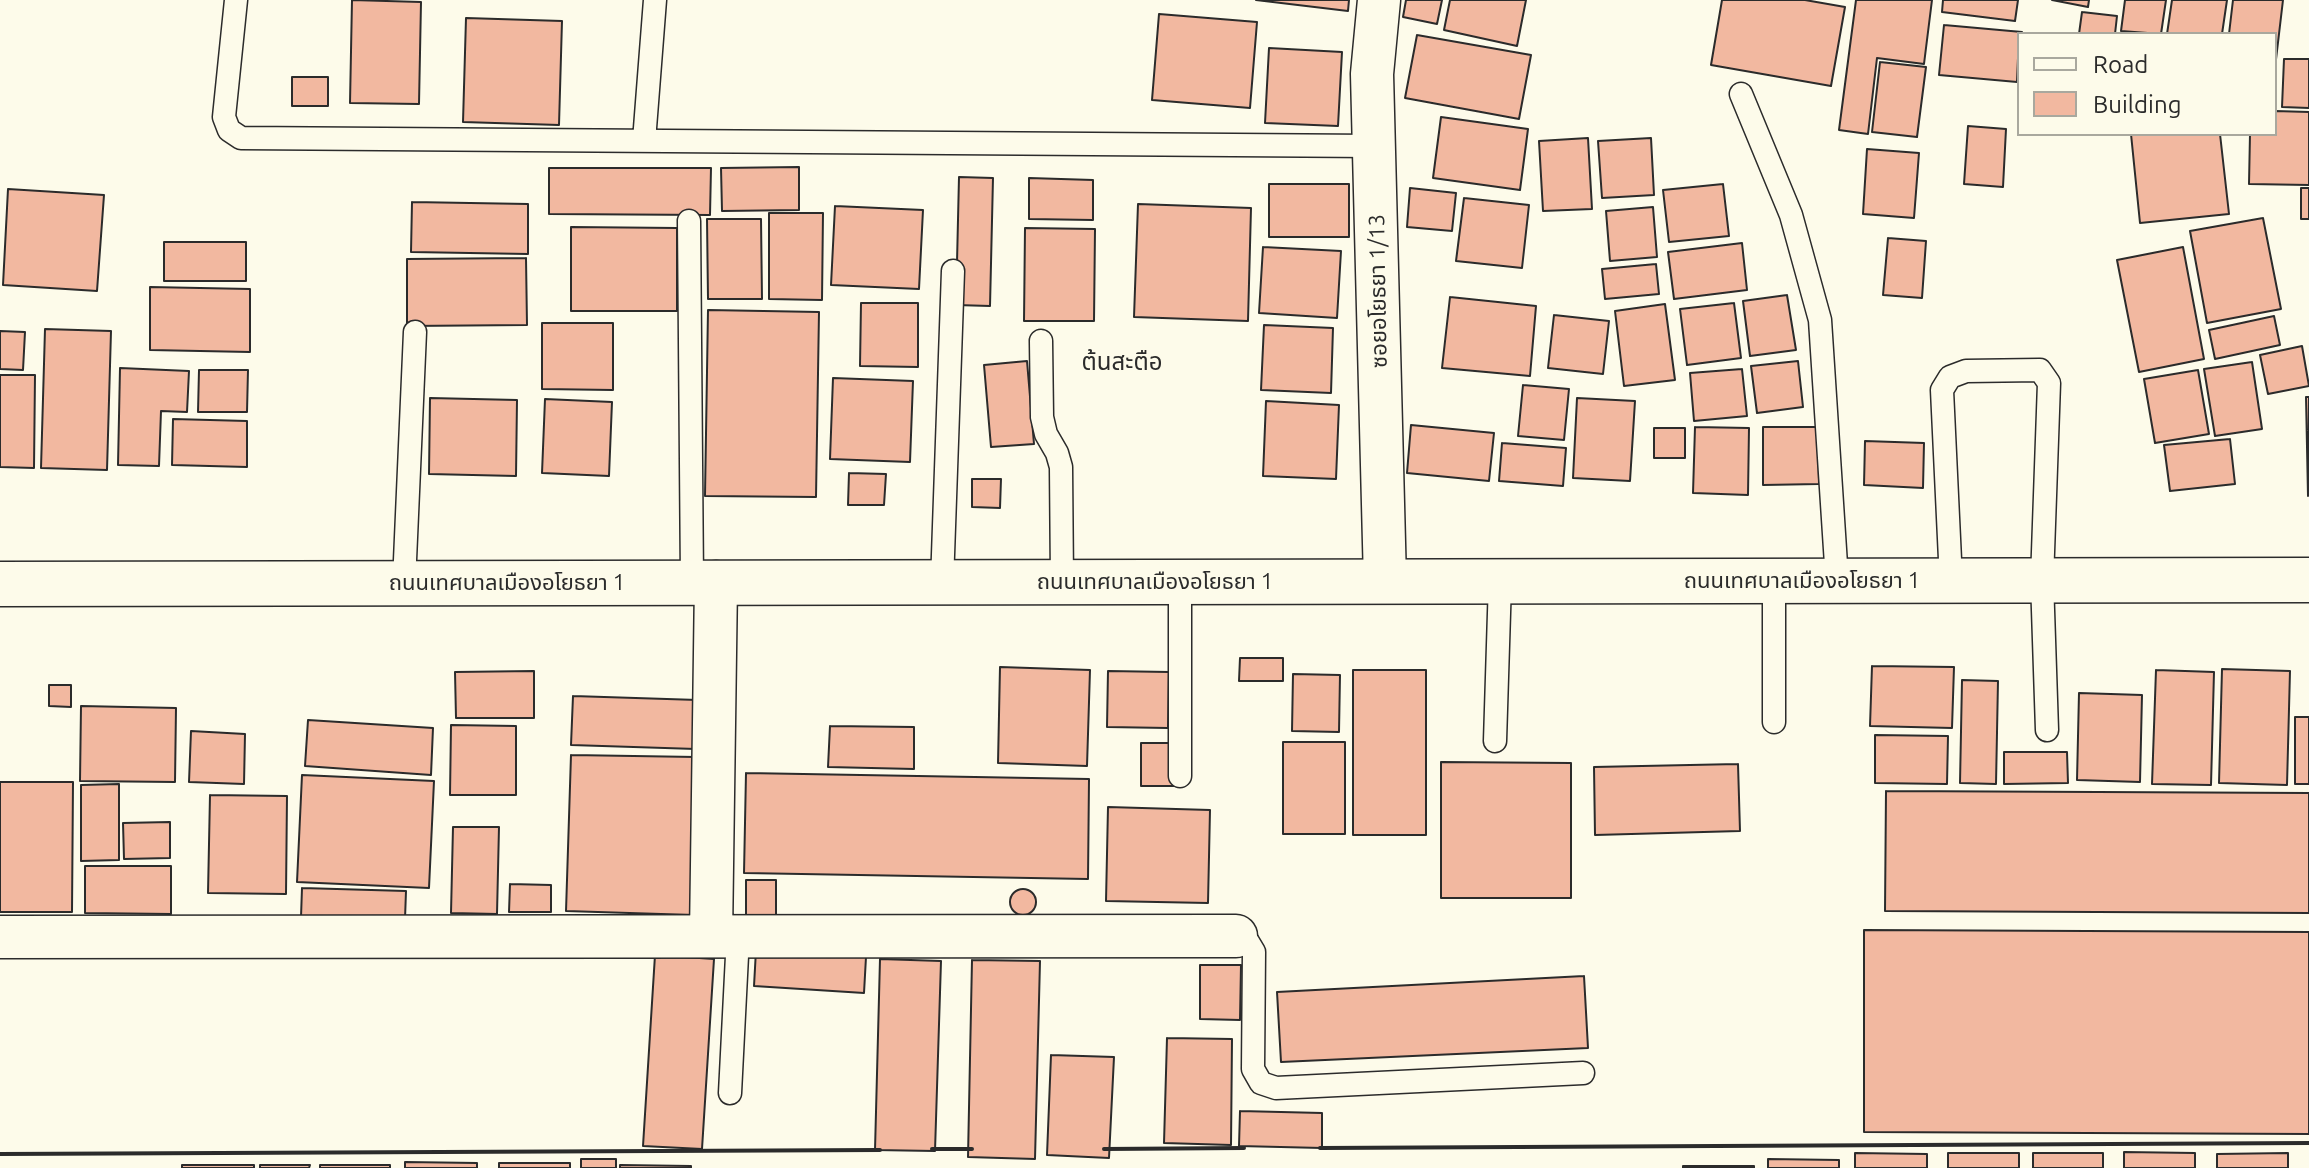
<!DOCTYPE html>
<html>
<head>
<meta charset="utf-8">
<style>
	body { margin:0 }
	#map { position:relative; width:2309px; height:1168px; overflow:hidden; background:#fdfbea; font-family:Ubuntu,sans-serif }
	canvas { display:block }
	.legend { position:absolute; left:2017px; top:32px; width:260px; height:104px; box-sizing:border-box; background:#fdfbea; border:2px solid #a9a89e; margin:0; padding:10px 14px; list-style:none; font-size:24px; color:#2b2b2b }
	.legend li { display:flex; align-items:center; gap:16px; height:40px }
	.legend b { width:40px; border:2px solid #a9a89e }
</style>
</head>
<body>
<div id="map">
<canvas width="2309" height="1168"></canvas>
<ul class="legend">
<li><b style="height:10px;background:#fdfbea"></b>Road</li>
<li><b style="height:22px;background:#f2b8a0"></b>Building</li>
</ul>
</div>
<script>
const ctx = document.querySelector('canvas').getContext('2d');
ctx.lineJoin = 'round';
function paint(path, color) { ctx.fillStyle = color; ctx.fill(path, 'evenodd'); }
const shape = rows => new Path2D(rows.map(r => 'M' + r).join(''));
function strokePath(path, color, width, dash) { ctx.strokeStyle = color; ctx.lineWidth = width; ctx.lineCap = dash ? 'butt' : 'round'; ctx.setLineDash(dash || []); ctx.stroke(path); }
function write(font, color, halo, rows, align = 'center') {
  ctx.font = font + ' Ubuntu,"Noto Sans Thai",sans-serif'; ctx.lineWidth = 6; ctx.setLineDash([]); ctx.textBaseline = 'middle'; ctx.strokeStyle = halo; ctx.fillStyle = color; for (const [text, x, y, turn = 0] of rows) {
    ctx.save(); ctx.translate(x, y); ctx.rotate((+turn || 0) * Math.PI / 180); ctx.textAlign = isNaN(turn) ? turn : align; if (halo) ctx.strokeText(text, 0, 0); ctx.fillText(text, 0, 0); ctx.restore();
  }
}
const building = shape([
	[352,0,421,2,419,104,350,103,352,0],
	[1256,0,1349,0,1348,11,1256,0],
	[1406,0,1442,0,1437,24,1403,17,1406,0],
	[1450,0,1526,0,1517,46,1444,30,1450,0],
	[1722,0,1805,0,1845,7,1831,86,1711,65,1722,0],
	[1856,0,1932,0,1924,64,1877,58,1868,134,1839,130,1856,0],
	[1943,0,2018,0,2015,21,1942,12,1943,0],
	[2052,0,2089,0,2088,7,2052,0],
	[2125,0,2166,0,2161,34,2121,31,2125,0],
	[2172,0,2227,0,2222,34,2167,34,2172,0],
	[2233,0,2283,0,2275,68,2275,34,2229,34,2233,0],
	[2082,12,2117,16,2115,34,2079,34,2082,12],
	[1159,14,1257,22,1250,108,1152,100,1159,14],
	[466,18,562,21,559,125,463,122,466,18],
	[1944,25,2022,32,2019,34,2017,82,1939,75,1944,25],
	[1417,35,1531,55,1519,119,1405,98,1417,35],
	[1269,48,1342,52,1338,126,1265,123,1269,48],
	[2284,59,2309,59,2309,108,2282,107,2284,59],
	[1880,62,1926,67,1917,137,1872,132,1880,62],
	[292,77,328,77,328,106,292,106,292,77],
	[2275,111,2309,112,2309,185,2249,184,2250,134,2275,134,2275,111],
	[1441,117,1528,129,1520,190,1433,178,1441,117],
	[1968,126,2006,129,2003,187,1964,184,1968,126],
	[2131,134,2220,134,2229,214,2140,223,2131,134],
	[1588,138,1592,209,1543,211,1539,141,1588,138],
	[1651,138,1654,195,1602,198,1598,141,1651,138],
	[1867,149,1919,153,1914,218,1863,214,1867,149],
	[799,167,799,210,722,211,721,168,799,167],
	[549,168,711,168,710,215,549,214,549,168],
	[959,177,993,178,990,306,956,305,959,177],
	[1029,178,1093,180,1093,220,1029,219,1029,178],
	[1269,184,1349,184,1349,237,1269,237,1269,184],
	[1723,184,1729,236,1669,242,1663,190,1723,184],
	[1410,188,1456,193,1452,231,1407,227,1410,188],
	[2301,188,2309,188,2309,219,2301,219,2301,188],
	[8,189,104,195,97,291,3,285,8,189],
	[1464,198,1529,205,1522,268,1456,261,1464,198],
	[412,202,528,204,528,254,411,252,412,202],
	[1138,204,1251,208,1248,321,1134,317,1138,204],
	[835,206,923,210,919,289,831,285,835,206],
	[1653,207,1657,257,1610,261,1606,211,1653,207],
	[769,213,823,213,822,300,769,299,769,213],
	[2263,218,2281,309,2207,323,2190,231,2263,218],
	[707,219,761,219,762,299,708,299,707,219],
	[571,227,677,228,677,311,571,311,571,227],
	[1025,228,1095,229,1094,321,1024,321,1025,228],
	[1888,238,1926,241,1922,298,1883,295,1888,238],
	[164,242,246,242,246,281,164,281,164,242],
	[1742,243,1747,290,1674,299,1668,252,1742,243],
	[1263,247,1341,251,1337,318,1259,313,1263,247],
	[2183,247,2204,359,2139,372,2117,260,2183,247],
	[526,258,527,325,407,326,407,259,526,258],
	[1656,264,1659,294,1605,299,1602,269,1656,264],
	[150,287,250,289,250,352,150,350,150,287],
	[1787,295,1796,350,1750,356,1743,301,1787,295],
	[1450,297,1536,306,1530,376,1442,368,1450,297],
	[861,303,918,303,918,367,860,366,861,303],
	[1734,303,1741,358,1687,365,1680,309,1734,303],
	[1665,304,1675,380,1624,386,1615,311,1665,304],
	[708,310,819,312,816,497,705,496,708,310],
	[1554,315,1609,321,1603,374,1548,368,1554,315],
	[2274,316,2280,345,2215,359,2209,330,2274,316],
	[542,323,613,323,613,390,542,389,542,323],
	[1264,325,1333,328,1331,393,1261,390,1264,325],
	[45,329,111,331,107,470,41,468,45,329],
	[0,331,25,332,23,370,0,369,0,331],
	[2302,346,2309,386,2268,394,2260,355,2302,346],
	[1027,361,1034,444,991,447,984,365,1027,361],
	[1798,361,1803,407,1757,413,1751,366,1798,361],
	[2252,362,2262,429,2215,436,2204,369,2252,362],
	[120,368,189,371,187,412,161,411,159,466,118,465,120,368],
	[1742,369,1747,416,1694,421,1690,373,1742,369],
	[199,370,248,370,247,412,198,412,199,370],
	[2198,370,2209,434,2155,443,2144,379,2198,370],
	[0,375,35,375,34,468,0,467,0,375],
	[833,378,913,381,910,462,830,459,833,378],
	[1523,385,1569,389,1564,440,1518,436,1523,385],
	[2306,397,2309,397,2308,496,2306,397],
	[430,398,517,400,516,476,429,474,430,398],
	[1577,398,1635,401,1630,481,1573,478,1577,398],
	[545,399,612,402,609,476,542,473,545,399],
	[1266,401,1339,405,1336,479,1263,476,1266,401],
	[173,419,247,421,247,467,172,465,173,419],
	[1411,425,1494,433,1489,481,1407,473,1411,425],
	[1695,427,1749,428,1748,495,1693,493,1695,427],
	[1763,427,1818,427,1819,484,1763,485,1763,427],
	[1654,428,1685,428,1685,458,1654,458,1654,428],
	[2230,439,2235,484,2170,491,2164,445,2230,439],
	[1865,441,1924,443,1923,488,1864,485,1865,441],
	[1502,443,1566,448,1563,486,1499,481,1502,443],
	[849,473,886,474,884,505,848,505,849,473],
	[972,479,1001,479,1000,508,972,507,972,479],
	[1240,658,1283,658,1283,681,1239,681,1240,658],
	[1872,666,1954,667,1952,728,1870,726,1872,666],
	[1000,667,1090,670,1087,766,998,763,1000,667],
	[2222,669,2290,671,2287,785,2219,783,2222,669],
	[1353,670,1426,670,1426,835,1353,835,1353,670],
	[2156,670,2214,672,2211,785,2152,784,2156,670],
	[534,671,534,718,456,718,455,672,534,671],
	[1108,671,1169,672,1168,728,1107,727,1108,671],
	[1293,674,1340,675,1339,732,1292,731,1293,674],
	[1962,680,1998,681,1996,784,1960,783,1962,680],
	[49,685,71,685,71,707,49,706,49,685],
	[2079,693,2142,695,2140,782,2077,780,2079,693],
	[573,696,698,700,696,749,571,745,573,696],
	[81,706,176,708,175,782,80,781,81,706],
	[2295,717,2309,717,2309,784,2295,784,2295,717],
	[308,720,433,728,431,775,305,766,308,720],
	[451,725,516,726,516,795,450,795,451,725],
	[830,726,914,727,914,769,828,767,830,726],
	[191,731,245,734,244,784,189,782,191,731],
	[1875,735,1948,736,1947,784,1875,783,1875,735],
	[1283,742,1345,742,1345,834,1283,834,1283,742],
	[1141,743,1175,743,1175,786,1141,786,1141,743],
	[2004,752,2067,752,2068,783,2004,784,2004,752],
	[571,755,696,757,693,915,566,911,571,755],
	[1441,762,1571,763,1571,898,1441,898,1441,762],
	[1738,764,1740,831,1595,835,1594,767,1738,764],
	[746,773,1089,779,1088,879,744,873,746,773],
	[302,775,434,781,429,888,297,882,302,775],
	[0,782,73,782,72,912,0,912,0,782],
	[119,784,119,860,81,861,81,785,119,784],
	[1886,791,2309,793,2309,913,1885,911,1886,791],
	[210,795,287,796,286,894,208,893,210,795],
	[1108,807,1210,810,1208,903,1106,901,1108,807],
	[170,822,170,858,124,859,123,823,170,822],
	[453,827,499,827,497,914,451,913,453,827],
	[85,866,171,866,171,914,85,913,85,866],
	[746,880,776,880,776,916,746,915,746,880],
	[510,884,551,885,551,912,509,912,510,884],
	[302,888,406,891,405,919,301,917,302,888],
	'1010 902a13 13 0 1 1 26 0a13 13 0 1 1-26 0Z',
	[1864,930,2309,932,2309,1134,1864,1132,1864,930],
	[756,950,866,957,864,993,754,986,756,950],
	[655,955,714,959,702,1149,643,1146,655,955],
	[880,959,941,961,935,1151,875,1150,880,959],
	[972,960,1040,961,1035,1159,968,1157,972,960],
	[1200,965,1241,965,1240,1020,1200,1019,1200,965],
	[1584,976,1588,1048,1281,1062,1277,992,1584,976],
	[1167,1038,1232,1039,1231,1145,1164,1143,1167,1038],
	[1051,1055,1114,1057,1109,1158,1047,1155,1051,1055],
	[1240,1111,1322,1113,1322,1148,1239,1146,1240,1111],
	[2124,1152,2195,1153,2195,1168,2124,1168,2124,1152],
	[1855,1153,1927,1154,1927,1168,1855,1168,1855,1153],
	[1948,1153,2019,1153,2019,1168,1948,1168,1948,1153],
	[2033,1153,2103,1153,2103,1168,2033,1168,2033,1153],
	[2288,1153,2288,1168,2217,1168,2217,1154,2288,1153],
	[581,1159,616,1159,616,1168,581,1168,581,1159],
	[1768,1159,1839,1160,1839,1168,1768,1168,1768,1159],
	[405,1162,477,1163,477,1168,405,1168,405,1162],
	[499,1163,570,1163,570,1168,499,1168,499,1163],
	[182,1165,254,1165,254,1168,182,1168,182,1165],
	[260,1165,310,1165,309,1168,260,1168,260,1165],
	[320,1165,390,1165,390,1168,320,1168,320,1165],
	[620,1165,691,1166,691,1168,620,1168,620,1165],
	[1683,1166,1754,1166,1754,1168,1683,1168,1683,1166]
]);
const service = shape([
	[236,0,224,117,229,130,241,138,1375,146],
	[1741,94,1791,215,1820,320,1837,580],
	[644,141,655,0],
	[689,221,692,582],
	[1041,341,1042,417,1046,434,1057,453,1061,467,1062,582],
	[1951,581,1942,390,1950,377,1966,371,2040,370,2049,383,2042,580,2047,730],
	[404,583,415,332],
	[942,583,953,271],
	[1774,722,1774,580],
	[1495,741,1500,581],
	[1180,776,1180,582],
	[1236,936,1248,942,1254,952,1253,1069,1261,1083,1276,1088,1583,1073],
	[730,1093,738,936]
]);
const minor = shape([
	[1379,0,1372,74,1385,582],
	[711,936,716,582],
	[0,937,1236,936]
]);
const secondary = shape([
	[0,584,2309,580]
]);
const wall = shape([
	[1320,1148,2309,1143],
	[932,1149,972,1149],
	[1104,1149,1244,1148],
	[0,1154,880,1150]
]);
const streetNames = [
	["ซอยอโยธยา 1/13",1378,291,-91],
	["ถนนเทศบาลเมืองอโยธยา 1",1802,581],
	["ถนนเทศบาลเมืองอโยธยา 1",1155,582],
	["ถนนเทศบาลเมืองอโยธยา 1",507,583]
];
const neighbourhoodNames = [
	["ต้นสะตือ",1122,362]
];
paint(building, '#f2b8a0');
strokePath(building, '#2b2b2b', 2);
strokePath(service, '#2b2b2b', 25);
strokePath(minor, '#2b2b2b', 45);
strokePath(secondary, '#2b2b2b', 47);
strokePath(service, '#fdfbea', 22);
strokePath(minor, '#fdfbea', 42);
strokePath(secondary, '#fdfbea', 44);
strokePath(wall, '#2b2b2b', 4);
write('22px', '#2b2b2b', '#fdfbea', streetNames);
write('24px', '#2b2b2b', '#fdfbea', neighbourhoodNames);
</script>
</body>
</html>
